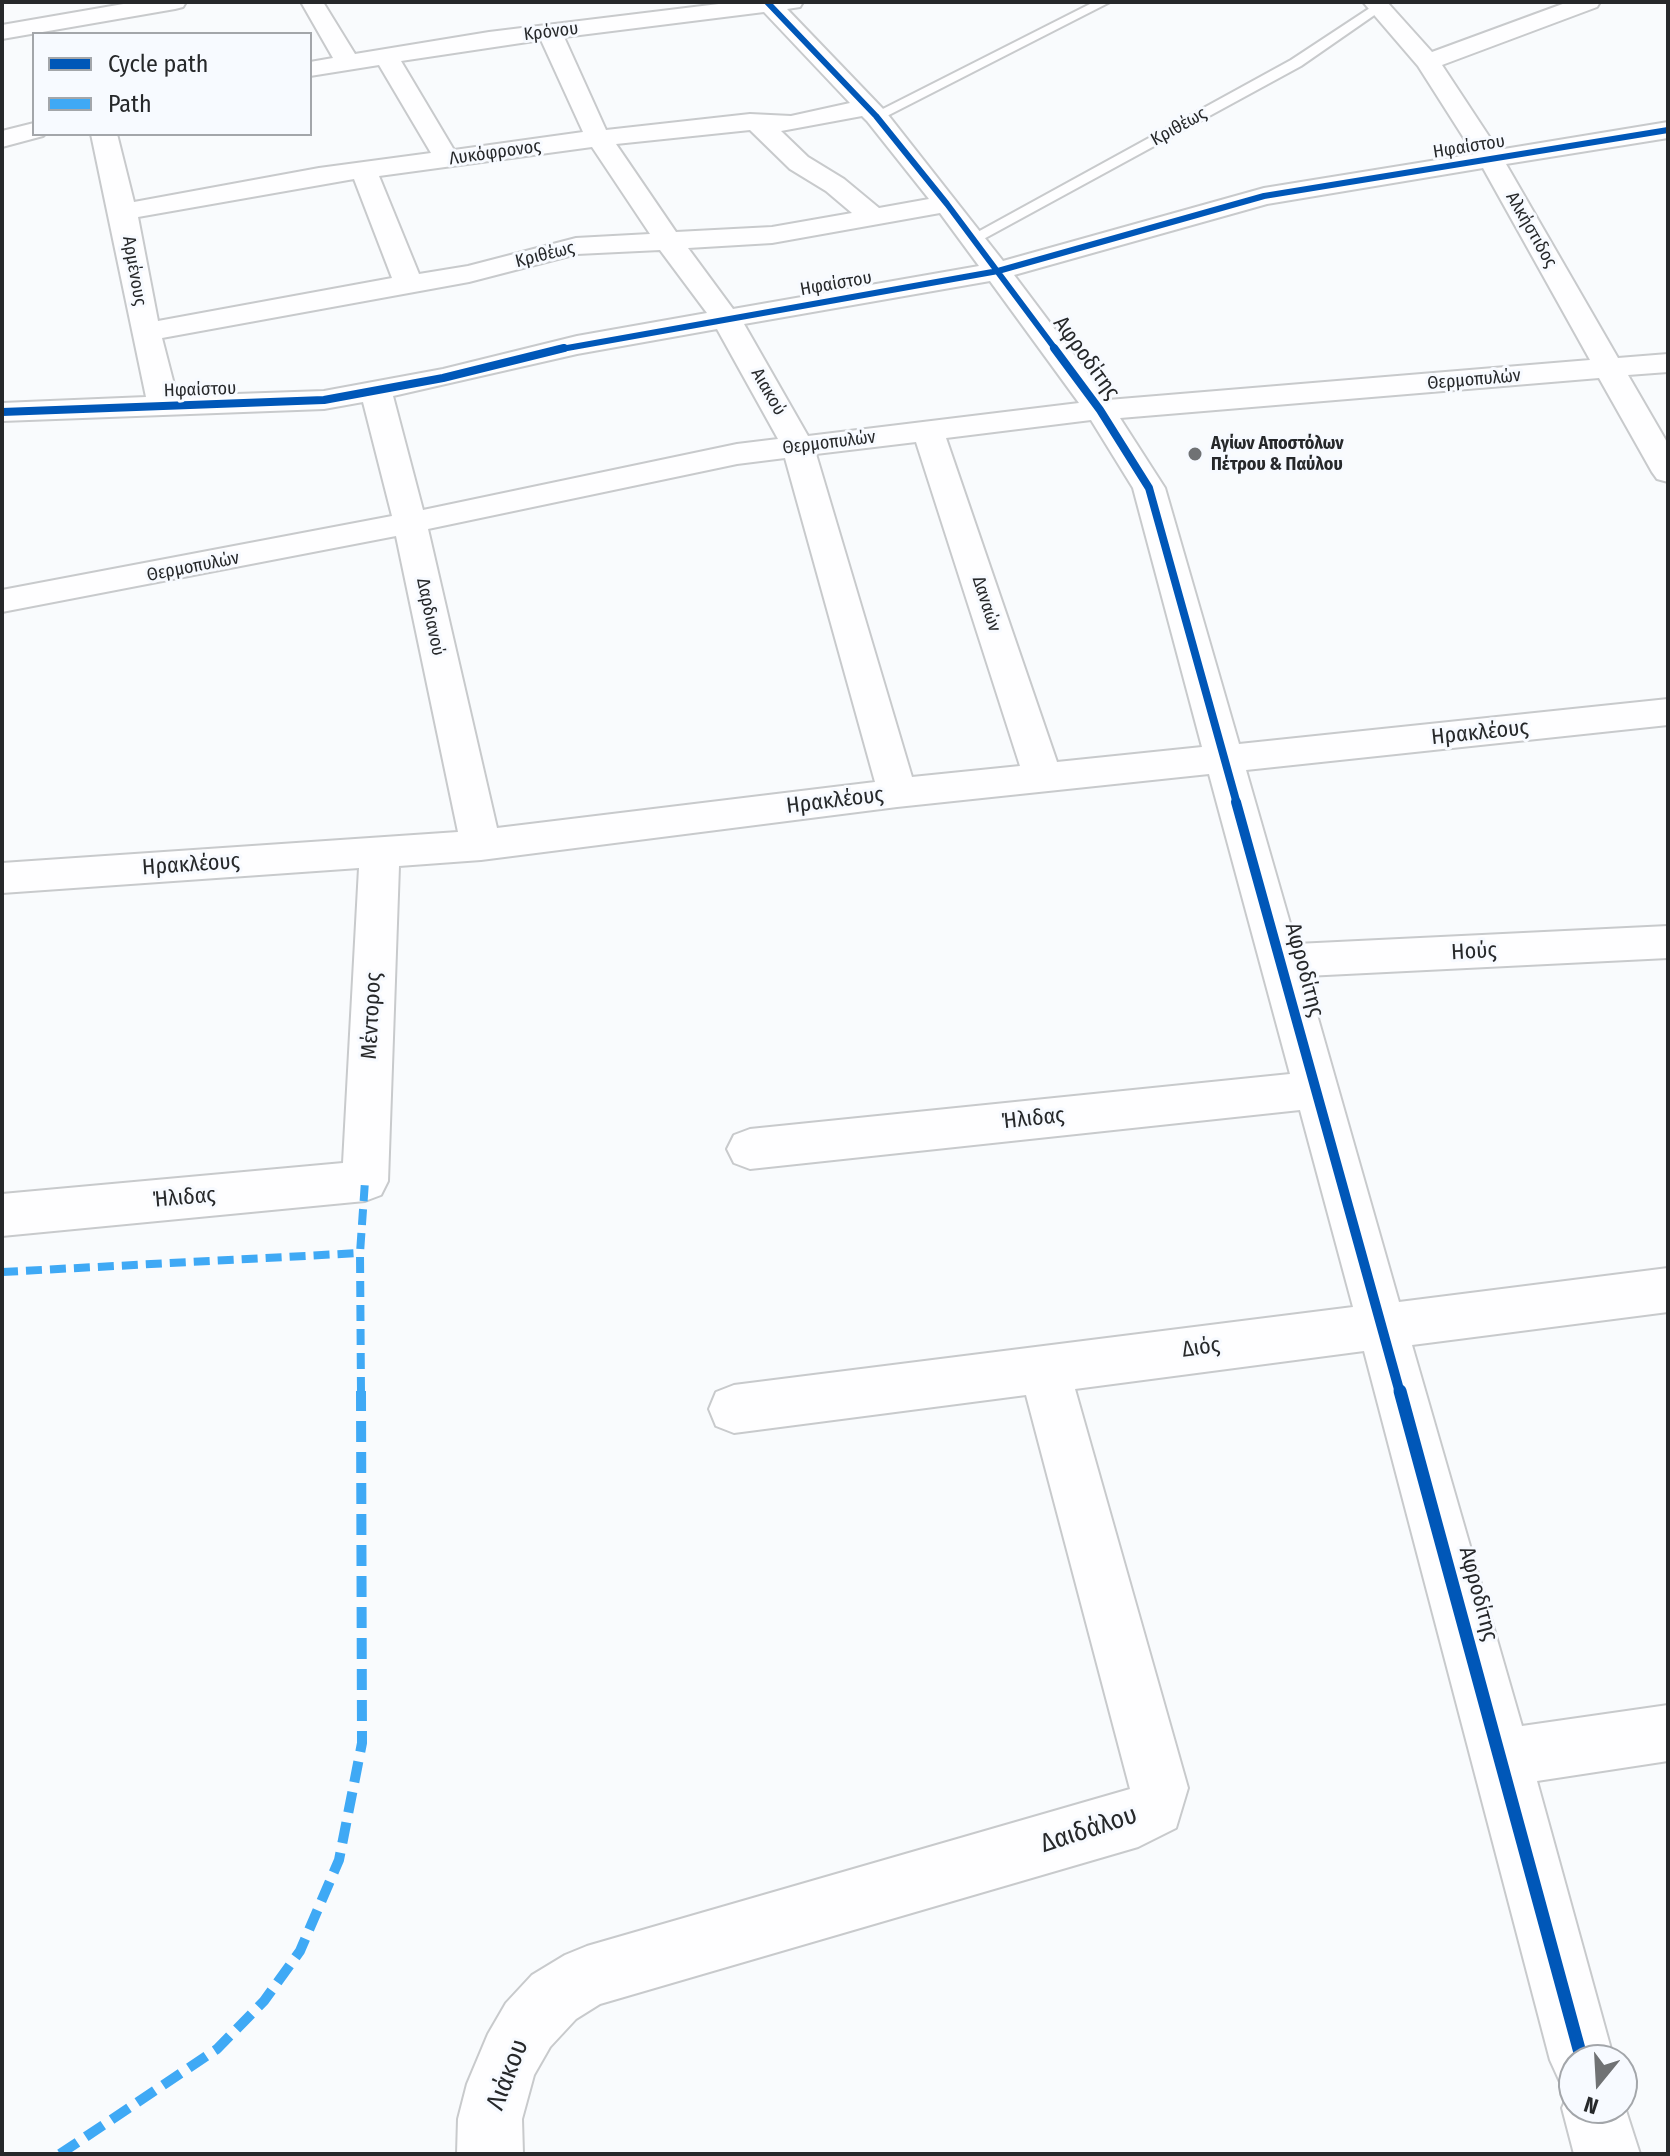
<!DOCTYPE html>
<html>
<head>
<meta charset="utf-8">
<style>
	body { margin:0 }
	#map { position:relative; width:1670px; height:2156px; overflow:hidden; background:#f9fbfd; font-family:"Fira Sans Condensed",sans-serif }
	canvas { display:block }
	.frame { position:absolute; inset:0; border:4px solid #26282a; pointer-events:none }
	.legend { position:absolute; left:32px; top:32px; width:280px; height:104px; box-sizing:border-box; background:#f7faff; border:2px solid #a3a6aa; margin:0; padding:10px 14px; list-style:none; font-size:24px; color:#26282a }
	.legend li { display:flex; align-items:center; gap:16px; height:40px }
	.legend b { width:40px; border:2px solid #a3a6aa }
	.north { position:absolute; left:1558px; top:2044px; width:80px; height:80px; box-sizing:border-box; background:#f7faff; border:2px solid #a3a6aa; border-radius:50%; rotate:198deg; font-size:22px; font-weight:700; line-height:32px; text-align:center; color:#26282a }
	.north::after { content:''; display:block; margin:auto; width:28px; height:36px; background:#707274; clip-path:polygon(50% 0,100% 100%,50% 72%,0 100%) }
</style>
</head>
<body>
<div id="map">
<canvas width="1670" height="2156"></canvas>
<div class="frame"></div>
<ul class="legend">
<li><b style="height:10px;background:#0057b8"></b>Cycle path</li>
<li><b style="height:10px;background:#3fa9f5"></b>Path</li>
</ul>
<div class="north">N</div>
</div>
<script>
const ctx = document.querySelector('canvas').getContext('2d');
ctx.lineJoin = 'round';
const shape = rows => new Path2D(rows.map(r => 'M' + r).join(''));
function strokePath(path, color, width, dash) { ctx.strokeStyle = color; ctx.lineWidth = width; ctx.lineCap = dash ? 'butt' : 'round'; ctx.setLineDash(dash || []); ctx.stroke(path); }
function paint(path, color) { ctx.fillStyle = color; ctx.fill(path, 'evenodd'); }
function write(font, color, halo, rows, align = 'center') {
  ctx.font = font + ' "Fira Sans Condensed",sans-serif'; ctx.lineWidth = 6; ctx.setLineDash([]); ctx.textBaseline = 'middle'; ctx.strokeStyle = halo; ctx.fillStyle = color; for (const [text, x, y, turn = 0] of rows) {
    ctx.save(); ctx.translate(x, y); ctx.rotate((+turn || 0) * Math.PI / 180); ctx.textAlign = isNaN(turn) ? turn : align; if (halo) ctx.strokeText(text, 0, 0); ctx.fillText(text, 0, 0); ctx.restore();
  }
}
const lane = shape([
	[1094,2,1110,2,881,119,869,116,1094,2],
	[1376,4,1386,7,1301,66,978,242,973,244,965,239,1291,60,1376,4]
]);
const street = shape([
	[135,2,186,2,183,7,175,9,2,39,2,25,135,2],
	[301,2,323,2,355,54,489,32,735,2,803,2,800,7,787,9,885,111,1003,261,1264,188,1474,154,1418,66,1363,2,1387,2,1432,52,1568,2,1600,2,1597,7,1442,65,1498,150,1668,122,1668,138,1506,164,1618,358,1668,354,1668,372,1628,375,1668,444,1668,482,1657,479,1652,472,1599,378,1120,418,1165,488,1239,744,1668,699,1668,725,1246,770,1296,944,1668,926,1668,958,1306,976,1399,1302,1668,1268,1668,1312,1412,1345,1522,1726,1668,1705,1668,1761,1537,1781,1614,2060,1574,2060,1574,2108,1622,2108,1622,2098,1640,2154,1574,2154,1562,2108,1571,2087,1560,2082,1550,2060,1364,1351,1075,1389,1188,1788,1176,1828,1138,1847,600,2004,576,2019,550,2047,534,2075,522,2119,523,2154,457,2154,458,2119,467,2084,488,2034,506,2003,532,1975,565,1955,587,1946,1130,1789,1026,1395,734,1433,716,1426,709,1409,716,1392,734,1385,1353,1307,1300,1110,750,1169,734,1163,727,1149,734,1135,750,1129,1290,1074,1209,774,897,807,481,860,399,866,388,1181,381,1195,365,1201,2,1236,2,1194,343,1163,359,868,2,893,2,863,458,832,396,536,2,612,2,590,392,516,363,402,324,409,2,421,2,403,146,397,91,134,117,134,134,202,319,168,431,153,379,65,310,76,310,62,333,58,301,2],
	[764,12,850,103,791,116,750,114,606,130,564,37,764,12],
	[541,40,583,132,454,150,401,61,541,40],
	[862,116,867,121,929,199,879,208,844,179,808,157,781,131,862,116],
	[750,130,790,169,826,191,852,213,772,227,676,232,616,144,750,130],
	[592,147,650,234,576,238,468,266,419,274,379,176,592,147],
	[1483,168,1590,360,1108,400,1014,275,1267,204,1483,168],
	[354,179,392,278,158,321,138,217,354,179],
	[940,213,979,266,733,309,688,248,772,243,940,213],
	[660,250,707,313,577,336,443,369,324,391,177,396,162,338,469,282,577,254,660,250],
	[990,281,1079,403,808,436,744,324,990,281],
	[717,329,778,439,737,444,423,510,393,396,577,354,717,329],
	[1091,420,1133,488,1202,747,1057,762,946,438,1091,420],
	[916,442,1020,766,912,777,816,454,916,442],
	[785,458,875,782,497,828,428,529,737,464,785,458],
	[34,123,34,134,45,134,43,136,2,147,2,131,34,123]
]);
const quietFar1 = shape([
	[2,1272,360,1253],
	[361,1393,360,1253,365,1181]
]);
const quiet = shape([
	[60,2154,217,2049,264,2001,300,1951,339,1860,362,1743,361,1391]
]);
const cyclewayFar3 = shape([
	[767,2,876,116,947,204,1056,350],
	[556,350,998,271,1264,196,1668,130]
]);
const cyclewayFar2 = shape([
	[1054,348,1100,410,1149,488,1237,804],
	[2,412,324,400,443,378,564,348]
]);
const cyclewayFar1 = shape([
	[1236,802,1400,1393]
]);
const cycleway = shape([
	[1400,1391,1582,2060]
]);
const markers = [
	[1195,454,8,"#707274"]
];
const farStreetnames = [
	["Κρόνου",551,32,-7],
	["Κριθέως",1179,127,-29],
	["Ηφαίστου",1469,147,-9],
	["Λυκόφρoνος",495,153,-8],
	["Αλκήστιδος",1531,230,60],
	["Κριθέως",545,255,-14],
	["Αρμένους",134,271,80],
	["Ηφαίστου",836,284,-10],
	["Θερμοπυλών",1474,380,-5],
	["Ηφαίστου",200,390,-2],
	["Αιακού",768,392,60],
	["Θερμοπυλών",829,443,-7],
	["Θερμοπυλών",193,567,-11],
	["Δαναών",986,604,72],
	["Δαρδιανού",430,617,78]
];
const farPoinames = [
	["Αγίων Αποστόλων",1211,444],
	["Πέτρου & Παύλου",1211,465]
];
const streetNames = [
	["Αφροδίτης",1086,358,54],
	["Ηρακλέους",1480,733,-6],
	["Ηρακλέους",835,801,-7],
	["Ηρακλέους",191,865,-4],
	["Ηούς",1474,952,-3],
	["Αφροδίτης",1304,970,75],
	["Μέντορος",372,1016,-87],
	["Ήλιδας",1033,1119,-6],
	["Ήλιδας",184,1198,-5],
	["Διός",1201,1348,-8],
	["Αφροδίτης",1478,1594,75]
];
const nearStreetnames = [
	["Δαιδάλου",1089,1830,-18],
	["Λιάκου",508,2075,-69]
];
strokePath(lane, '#c8cacc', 4);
strokePath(street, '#c8cacc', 4);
paint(lane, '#fefeff');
paint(street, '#fefeff');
strokePath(quietFar1, '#3fa9f5', 8, [16, 8]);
strokePath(quiet, '#3fa9f5', 10, [21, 10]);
strokePath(cyclewayFar3, '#0057b8', 6);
strokePath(cyclewayFar2, '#0057b8', 8);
strokePath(cyclewayFar1, '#0057b8', 10);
strokePath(cycleway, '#0057b8', 13);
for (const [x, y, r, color] of markers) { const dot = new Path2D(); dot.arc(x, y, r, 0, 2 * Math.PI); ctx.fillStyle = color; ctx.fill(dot); strokePath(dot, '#f7faff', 3); }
write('18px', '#26282a', '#f7faff', farStreetnames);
write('bold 18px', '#26282a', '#f7faff', farPoinames, 'left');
write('22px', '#26282a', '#f7faff', streetNames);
write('26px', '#26282a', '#f7faff', nearStreetnames);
</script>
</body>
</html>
